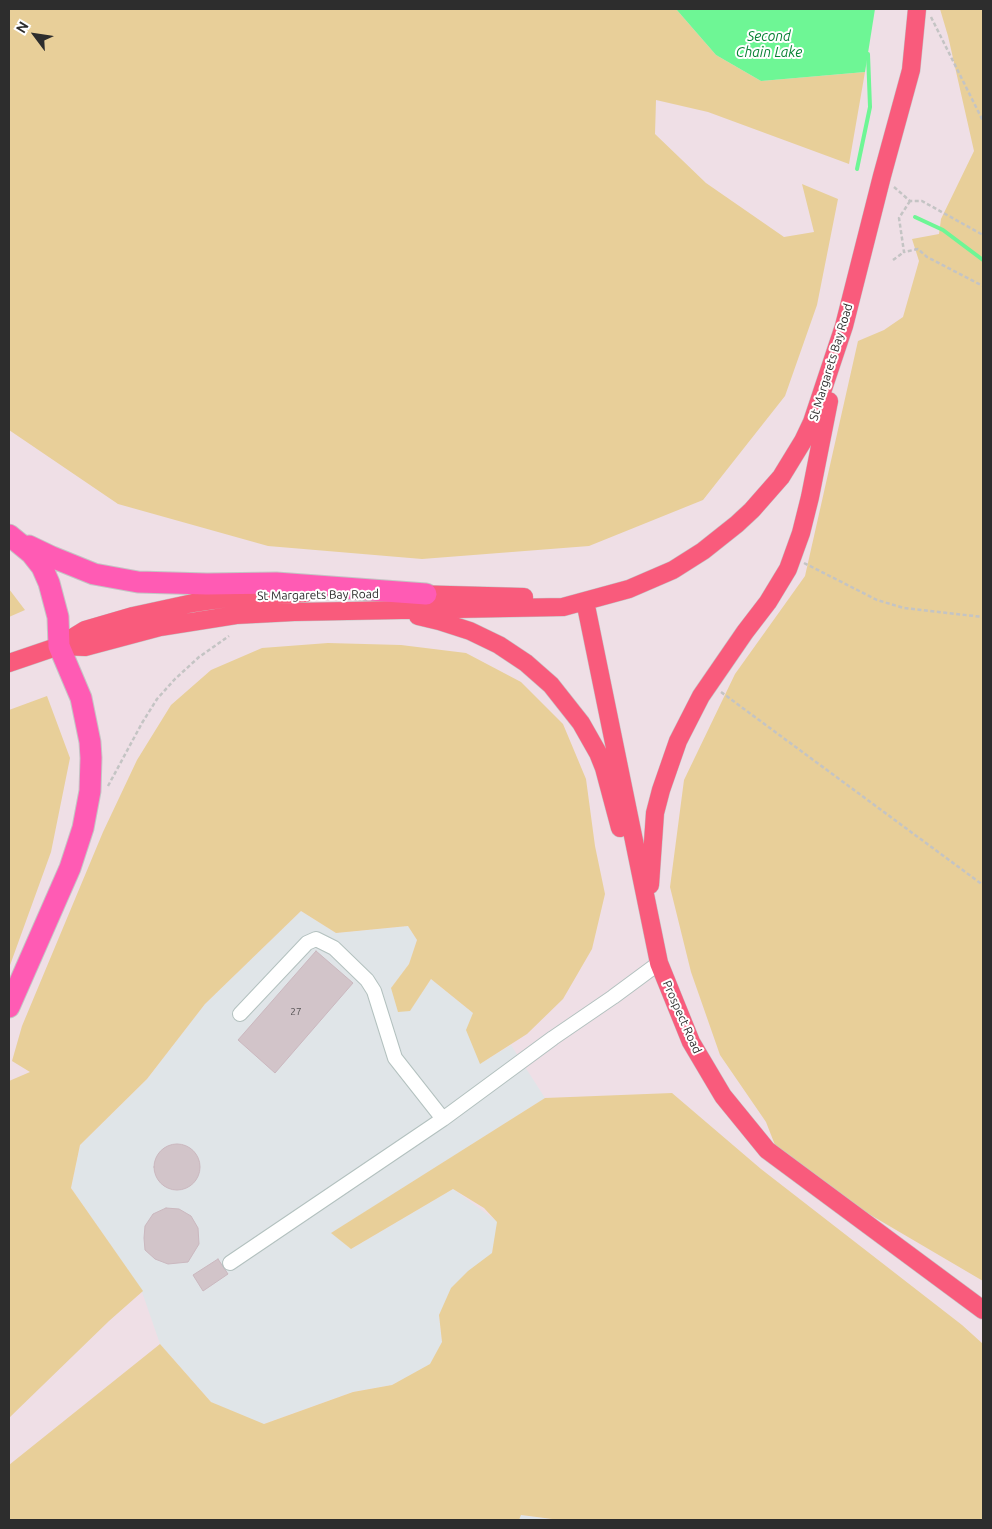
<!DOCTYPE html>
<html>
<head>
<meta charset="utf-8">
<style>
	body { margin:0 }
	#map { position:relative; width:992px; height:1529px; overflow:hidden; background:#efdfe6; font-family:Ubuntu,sans-serif }
	canvas { display:block }
	.frame { position:absolute; inset:0; border:10px solid #2d2d2d; pointer-events:none }
	.north { position:absolute; left:10px; top:10px; width:50px; height:50px; -webkit-text-stroke:4px #fff; paint-order:stroke; rotate:301deg; font-size:14px; font-weight:700; line-height:20px; text-align:center; color:#2d2d2d }
	.north::after { content:''; display:block; margin:auto; width:18px; height:22px; background:#2d2d2d; clip-path:polygon(50% 0,100% 100%,50% 72%,0 100%) }
</style>
</head>
<body>
<div id="map">
<canvas width="992" height="1529"></canvas>
<div class="frame"></div>
<div class="north">N</div>
</div>
<script>
const ctx = document.querySelector('canvas').getContext('2d');
ctx.lineJoin = 'round';
function paint(path, color) { ctx.fillStyle = color; ctx.fill(path, 'evenodd'); }
const shape = rows => new Path2D(rows.map(r => 'M' + r).join(''));
function strokePath(path, color, width, dash) { ctx.strokeStyle = color; ctx.lineWidth = width; ctx.lineCap = dash ? 'butt' : 'round'; ctx.setLineDash(dash || []); ctx.stroke(path); }
function write(font, color, halo, rows, align = 'center') {
  ctx.font = font + ' Ubuntu,sans-serif'; ctx.lineWidth = 4; ctx.setLineDash([]); ctx.textBaseline = 'middle'; ctx.strokeStyle = halo; ctx.fillStyle = color; for (const [text, x, y, turn = 0] of rows) {
    ctx.save(); ctx.translate(x, y); ctx.rotate((+turn || 0) * Math.PI / 180); ctx.textAlign = isNaN(turn) ? turn : align; if (halo) ctx.strokeText(text, 0, 0); ctx.fillText(text, 0, 0); ctx.restore();
  }
}
const industrial = shape([
	[301,911,336,933,408,926,417,940,409,964,391,988,410,1010,431,979,473,1013,481,1063,511,1045,545,1098,332,1233,351,1249,453,1189,498,1222,492,1253,439,1315,442,1342,431,1364,392,1385,353,1392,261,1425,211,1402,160,1344,141,1289,71,1188,80,1145,147,1079,205,1004],
	[520,1515,560,1520,519,1520]
]);
const green = shape([
	[9,9,676,9,716,55,761,81,865,72,849,164,708,112,656,100,655,134,706,183,784,237,814,232,802,184,838,199,817,305,785,396,703,500,589,546,422,559,268,546,118,504,9,430],
	[940,9,983,9,983,1281,782,1163,766,1122,720,1055,691,972,670,887,684,780,735,674,805,576,858,341,884,330,903,317,919,261,912,239,939,234,941,219,974,151,948,36],
	[9,589,25,610,9,617],
	[328,643,401,645,466,653,521,682,563,724,586,779,595,846,605,894,592,949,563,999,527,1034,480,1064,466,1030,473,1013,431,979,410,1011,398,1012,391,988,409,964,417,940,408,926,336,933,301,911,205,1004,147,1079,80,1145,71,1188,143,1291,109,1321,9,1418,9,1081,30,1072,12,1061,22,1026,103,832,137,760,171,705,211,670,262,648],
	[47,696,70,758,51,852,9,968,9,710],
	[672,1093,761,1169,962,1325,983,1344,983,1520,560,1520,521,1515,519,1520,9,1520,9,1465,160,1344,211,1402,264,1424,353,1392,392,1385,430,1364,442,1342,439,1315,451,1288,468,1271,492,1253,497,1222,484,1208,453,1189,351,1249,331,1233,545,1098]
]);
const water = shape([
	[676,9,875,9,865,72,761,81,716,55]
]);
const stream = shape([
	[857,169,870,107,868,54],
	[915,217,943,230,983,260]
]);
const building = shape([
	[316,951,353,983,275,1073,238,1040,316,951],
	'154 1167a23 23 0 1 1 46 0a23 23 0 1 1-46 0Z',
	[166,1208,179,1209,191,1216,198,1228,199,1244,188,1262,168,1264,155,1259,145,1250,144,1238,145,1226,153,1214,166,1208],
	[218,1259,228,1274,203,1291,193,1275,218,1259]
]);
const path = shape([
	[931,17,983,121],
	[894,187,910,201,922,201,983,235],
	[910,201,899,218,904,252,918,249,927,257,983,286],
	[893,260,904,252],
	[804,563,877,600,904,608,983,617],
	[721,692,983,885],
	[108,786,142,723,157,699,175,679,199,657,229,636]
]);
const minor = shape([
	[240,1014,307,943,316,939,334,948,367,980,374,991,395,1058,443,1119],
	[230,1263,443,1119,553,1038,613,997,659,963]
]);
const major = shape([
	[413,594,524,597],
	[585,601,659,963,691,1042,723,1096,767,1150,983,1310],
	[418,616,439,621,470,631,499,645,526,663,551,685,581,723,598,753,604,768,620,828],
	[59,646,85,647,160,627,236,615,294,612,563,607,629,589,673,570,703,551,737,524,752,510,781,477,803,441,812,422,844,326,882,176,911,70,917,9],
	[9,663,59,646,85,630,133,616,193,603,227,598,305,593],
	[650,885,655,813,661,790,678,741,701,696,745,632,768,602,788,569,801,533,810,497,829,401]
]);
const highway = shape([
	[9,535,31,553,42,567,49,583,58,617,59,646,81,698,90,742,91,758,90,791,83,828,70,868,9,1007],
	[29,546,52,557,94,574,138,582,207,584,276,583,426,594]
]);
const numberNames = [
	["27",296,1012]
];
const streetNames = [
	["St Margarets Bay Road",831,362,-73],
	["St Margarets Bay Road",318,595,-1],
	["Prospect Road",682,1017,66]
];
const waterNames = [
	["Second",769,36],
	["Chain Lake",769,52]
];
paint(industrial, '#e0e5e8');
paint(green, '#e8cf99');
paint(water, '#6ef695');
strokePath(stream, '#6ef695', 4);
paint(building, '#d2c4c9');
strokePath(building, '#cbb8bf', 1);
strokePath(minor, '#b3c1bf', 16);
strokePath(major, '#c4c4c4', 19);
strokePath(highway, '#c4c4c4', 23);
strokePath(path, '#c4c4c4', 2.5, [4, 2.5]);
strokePath(minor, '#fff', 14);
strokePath(major, '#f95b7c', 18);
strokePath(highway, '#ff5bb4', 21);
write('10px', '#565354', null, numberNames);
write('12px', '#2d2d2d', '#fff', streetNames);
write('italic 14px', '#098336', '#fff', waterNames);
</script>
</body>
</html>
